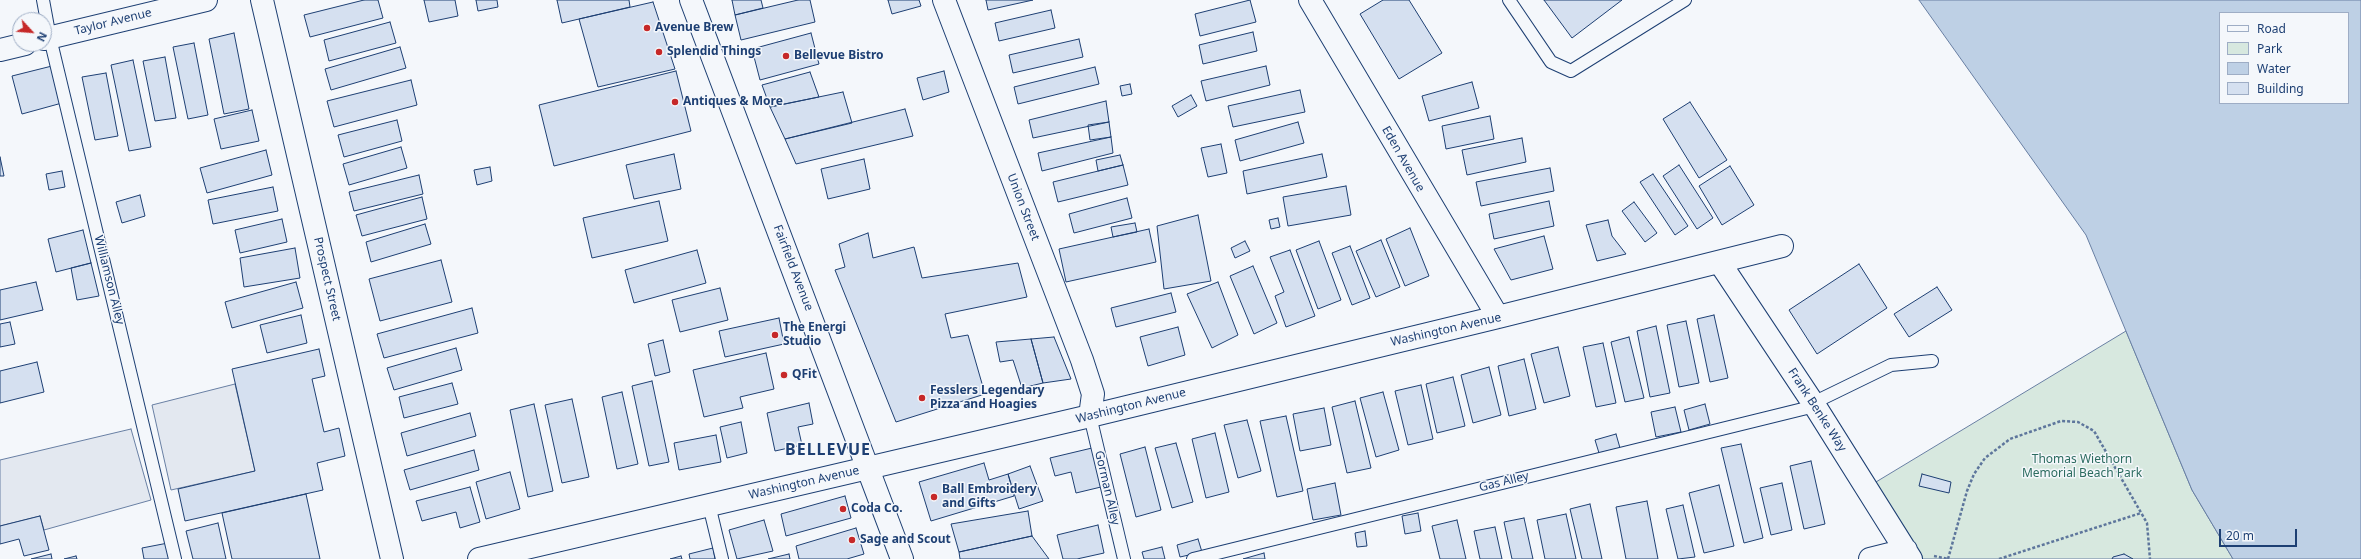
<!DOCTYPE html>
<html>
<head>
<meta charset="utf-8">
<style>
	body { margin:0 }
	#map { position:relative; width:2361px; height:559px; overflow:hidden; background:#f4f7fb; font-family:"Noto Sans",sans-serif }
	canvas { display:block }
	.legend { position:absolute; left:2219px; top:12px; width:130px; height:92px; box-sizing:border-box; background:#f4f7fb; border:1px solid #9eadc5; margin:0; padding:5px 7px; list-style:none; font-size:12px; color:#1d3f73 }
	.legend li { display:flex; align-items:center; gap:8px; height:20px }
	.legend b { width:20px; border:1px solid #9eadc5 }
	.north { position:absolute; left:12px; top:12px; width:40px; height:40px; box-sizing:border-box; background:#f4f7fb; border:1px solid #9eadc5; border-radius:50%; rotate:116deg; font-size:11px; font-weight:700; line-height:16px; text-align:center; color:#1d3f73 }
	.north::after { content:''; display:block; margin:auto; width:14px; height:18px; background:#c62828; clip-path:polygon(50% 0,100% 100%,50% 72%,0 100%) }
	.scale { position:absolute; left:2219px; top:529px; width:78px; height:18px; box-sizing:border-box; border:2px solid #1d3f73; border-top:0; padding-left:5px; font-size:12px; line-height:14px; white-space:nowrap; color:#1d3f73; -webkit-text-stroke:3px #f4f7fb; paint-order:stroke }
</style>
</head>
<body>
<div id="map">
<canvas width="2361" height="559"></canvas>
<ul class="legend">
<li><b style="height:5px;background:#f4f7fb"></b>Road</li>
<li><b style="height:11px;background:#d7e8df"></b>Park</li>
<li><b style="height:11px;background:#bed0e5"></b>Water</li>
<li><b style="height:11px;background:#d5e0f0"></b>Building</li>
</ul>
<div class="north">N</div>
<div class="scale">20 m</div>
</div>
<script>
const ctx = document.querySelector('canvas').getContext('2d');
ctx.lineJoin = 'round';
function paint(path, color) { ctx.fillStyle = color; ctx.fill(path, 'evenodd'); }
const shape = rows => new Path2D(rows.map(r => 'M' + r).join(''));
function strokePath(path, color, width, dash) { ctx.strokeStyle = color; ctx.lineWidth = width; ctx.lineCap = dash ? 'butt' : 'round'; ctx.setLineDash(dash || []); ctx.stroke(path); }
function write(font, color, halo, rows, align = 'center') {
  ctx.font = font + ' "Noto Sans",sans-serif'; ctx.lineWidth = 3; ctx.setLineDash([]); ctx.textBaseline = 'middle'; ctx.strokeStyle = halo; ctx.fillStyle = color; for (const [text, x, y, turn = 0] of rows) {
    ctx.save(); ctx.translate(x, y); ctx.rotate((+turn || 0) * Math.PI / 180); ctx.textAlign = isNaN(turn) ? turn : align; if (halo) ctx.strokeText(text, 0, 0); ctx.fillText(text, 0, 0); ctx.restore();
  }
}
const green = shape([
	[2126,331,2192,490,2233,559,1911,559,1866,488,2126,331]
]);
const parking = shape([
	[235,384,255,471,171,490,152,405,235,384],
	[131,429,151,500,44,530,40,516,0,526,0,460,131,429]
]);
const water = shape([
	[1919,0,2361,0,2361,559,2233,559,2192,490,2086,235,1919,0],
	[2220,13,2348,13,2348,103,2220,103,2220,13]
]);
const building = shape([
	[364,0,378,0,383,18,310,37,304,15,364,0],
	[424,0,455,0,458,16,429,22,424,0],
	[476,0,497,0,498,7,478,11,476,0],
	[557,0,629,0,630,7,562,23,557,0],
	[732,0,761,0,763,8,735,15,732,0],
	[798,0,810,0,815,22,741,40,735,15,798,0],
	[888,0,919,0,921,6,892,14,888,0],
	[986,0,1033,0,988,10,986,0],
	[1250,0,1256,22,1200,36,1195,14,1250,0],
	[1383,0,1409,0,1442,53,1399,79,1360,14,1383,0],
	[1544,0,1622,0,1572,38,1544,0],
	[653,2,675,69,598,87,579,19,653,2],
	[1051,10,1055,28,999,41,995,23,1051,10],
	[390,22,396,43,329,61,324,40,390,22],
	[1253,32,1257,51,1203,64,1199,45,1253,32],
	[234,33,249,109,224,114,209,39,234,33],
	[811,33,819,64,760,80,752,49,811,33],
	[1079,39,1083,57,1013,73,1009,55,1079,39],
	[194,43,208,115,188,119,173,47,194,43],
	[400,47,406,68,331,90,325,69,400,47],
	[165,57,176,118,155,121,143,61,165,57],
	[133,60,151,147,129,151,111,65,133,60],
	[52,66,62,103,22,114,12,76,52,66],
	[1266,66,1270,85,1206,101,1201,81,1266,66],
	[1095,67,1099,84,1018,104,1014,87,1095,67],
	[676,71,691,131,554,166,539,105,676,71],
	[944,71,949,92,923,100,917,78,944,71],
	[810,72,819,97,770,107,762,85,810,72],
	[106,73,118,136,95,140,82,77,106,73],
	[411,80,417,105,334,127,327,101,411,80],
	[1472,82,1479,108,1429,121,1422,96,1472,82],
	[1130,84,1132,94,1122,96,1120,86,1130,84],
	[1300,90,1305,112,1233,127,1228,106,1300,90],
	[843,92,852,123,785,139,770,107,843,92],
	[1191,95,1197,106,1178,117,1172,106,1191,95],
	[1106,101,1109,122,1033,138,1029,120,1106,101],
	[1690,102,1727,160,1699,178,1663,119,1690,102],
	[905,109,913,136,796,164,785,139,905,109],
	[252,110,259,141,221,149,214,119,252,110],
	[1490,116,1494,139,1446,149,1442,126,1490,116],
	[397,120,402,141,344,157,338,135,397,120],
	[1109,122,1111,137,1090,140,1088,125,1109,122],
	[1298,122,1304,143,1240,161,1235,140,1298,122],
	[1111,137,1113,153,1042,171,1038,153,1111,137],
	[1522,138,1526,162,1467,175,1462,150,1522,138],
	[1221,144,1227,173,1208,177,1201,148,1221,144],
	[401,147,407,168,349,185,343,164,401,147],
	[266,150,272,175,207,193,200,168,266,150],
	[674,154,681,189,634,199,626,165,674,154],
	[1322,154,1327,177,1247,194,1243,171,1322,154],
	[1120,155,1123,165,1098,171,1096,160,1120,155],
	[0,157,4,176,0,176,0,157],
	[864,159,870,189,828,199,821,169,864,159],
	[1123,165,1128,185,1058,202,1053,182,1123,165],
	[1679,165,1713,218,1697,229,1663,176,1679,165],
	[1730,166,1754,205,1722,225,1699,186,1730,166],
	[490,167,492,181,477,185,474,170,490,167],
	[1550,168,1554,191,1481,206,1476,182,1550,168],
	[62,171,65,187,49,190,46,174,62,171],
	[1653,174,1688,226,1675,235,1640,182,1653,174],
	[419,175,423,194,354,211,349,192,419,175],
	[1346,186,1351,215,1288,226,1283,197,1346,186],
	[273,187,278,211,213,224,208,200,273,187],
	[140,195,145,216,122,223,116,202,140,195],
	[422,197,427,219,362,236,356,215,422,197],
	[1127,198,1132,218,1074,233,1069,214,1127,198],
	[659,201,668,241,592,258,583,218,659,201],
	[1549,201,1554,226,1494,239,1489,214,1549,201],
	[1634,202,1657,233,1645,242,1622,211,1634,202],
	[1198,215,1211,281,1164,289,1157,226,1198,215],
	[1278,218,1280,227,1271,229,1269,220,1278,218],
	[282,219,287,242,240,253,235,230,282,219],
	[1608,220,1612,236,1626,254,1597,261,1586,225,1608,220],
	[1135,223,1137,232,1113,237,1111,227,1135,223],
	[425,224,431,244,371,262,366,242,425,224],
	[1410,228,1429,276,1405,286,1386,239,1410,228],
	[1149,229,1156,262,1066,282,1059,249,1149,229],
	[83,230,91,263,56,272,48,239,83,230],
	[868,233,873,258,914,247,922,278,1018,263,1027,297,945,314,951,338,968,335,985,394,896,422,835,270,845,267,839,244,868,233],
	[1544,236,1553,269,1511,280,1494,249,1544,236],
	[1381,240,1400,287,1376,297,1356,251,1381,240],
	[1245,241,1250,251,1235,258,1231,248,1245,241],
	[1319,241,1341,300,1318,309,1296,250,1319,241],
	[1350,246,1370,298,1352,305,1332,253,1350,246],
	[295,248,300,278,244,287,240,258,295,248],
	[697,250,706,283,634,303,625,270,697,250],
	[1290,250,1315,316,1286,327,1275,296,1284,292,1270,257,1290,250],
	[441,260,452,302,380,321,369,279,441,260],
	[91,263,99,296,77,300,71,268,91,263],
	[1859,264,1887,308,1817,354,1789,310,1859,264],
	[1253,266,1277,323,1254,334,1230,276,1253,266],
	[36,282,43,310,0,320,0,290,36,282],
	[296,282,303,308,232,328,225,302,296,282],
	[1218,282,1238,335,1212,348,1187,294,1218,282],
	[1937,287,1952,310,1909,337,1894,314,1937,287],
	[720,288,728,320,680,332,672,300,720,288],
	[1171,293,1176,312,1116,327,1111,308,1171,293],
	[472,308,478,333,384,358,377,334,472,308],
	[301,315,307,343,267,353,260,325,301,315],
	[1714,315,1728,378,1710,382,1697,319,1714,315],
	[779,318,784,344,725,357,719,331,779,318],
	[1686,321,1699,383,1679,387,1667,325,1686,321],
	[10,322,15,344,0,347,0,324,10,322],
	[1656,326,1670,393,1650,397,1637,331,1656,326],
	[1178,327,1185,355,1148,366,1140,337,1178,327],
	[1054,337,1071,379,1043,383,1031,339,1054,337],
	[1629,337,1644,398,1625,402,1611,342,1629,337],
	[1031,339,1043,383,1022,388,1013,360,1000,362,996,342,1031,339],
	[663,340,670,372,655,376,648,344,663,340],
	[1603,343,1616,403,1596,407,1583,347,1603,343],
	[1558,347,1570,396,1544,403,1531,354,1558,347],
	[456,348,462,370,394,390,387,368,456,348],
	[319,349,325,376,312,379,324,432,339,428,345,456,317,463,323,490,185,521,178,489,255,471,232,369,319,349],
	[766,353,774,389,740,397,743,408,704,417,693,370,766,353],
	[1524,359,1536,409,1509,416,1498,366,1524,359],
	[37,362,44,392,0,403,0,371,37,362],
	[1489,367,1501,415,1473,423,1461,375,1489,367],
	[1453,377,1465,426,1437,433,1426,384,1453,377],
	[652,381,669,462,649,466,632,386,652,381],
	[452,383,458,404,404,418,399,397,452,383],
	[1421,385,1433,439,1408,445,1395,391,1421,385],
	[622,392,638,464,617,469,602,397,622,392],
	[1383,392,1399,450,1376,457,1360,398,1383,392],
	[572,399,589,477,562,483,545,405,572,399],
	[1355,401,1371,468,1347,473,1332,407,1355,401],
	[809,403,813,424,798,427,802,445,775,451,767,413,809,403],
	[534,404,553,491,528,497,510,410,534,404],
	[1705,404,1710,424,1689,430,1684,410,1705,404],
	[1675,407,1681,432,1656,437,1651,412,1675,407],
	[1324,408,1331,445,1300,451,1293,414,1324,408],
	[470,413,476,436,407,456,401,433,470,413],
	[1286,416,1303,491,1277,497,1260,421,1286,416],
	[1247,420,1261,471,1238,478,1224,425,1247,420],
	[741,422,747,453,727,458,720,427,741,422],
	[1215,433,1229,492,1206,498,1192,439,1215,433],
	[1616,434,1620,448,1599,453,1595,440,1616,434],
	[716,435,721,462,679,470,674,443,716,435],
	[1176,443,1193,502,1172,508,1155,448,1176,443],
	[1741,444,1763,538,1744,543,1721,448,1741,444],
	[1145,447,1161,510,1136,517,1120,454,1145,447],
	[1092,448,1101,487,1076,493,1071,472,1055,476,1050,458,1092,448],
	[474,450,479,470,410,490,404,470,474,450],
	[1811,461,1825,524,1804,529,1790,466,1811,461],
	[984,463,989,480,1008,474,1014,496,931,521,919,482,984,463],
	[1030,466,1043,501,1019,509,1008,474,1030,466],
	[510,472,520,509,486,519,476,482,510,472],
	[1922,474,1951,482,1949,493,1919,486,1922,474],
	[1335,483,1341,515,1313,520,1307,489,1335,483],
	[1782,483,1792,530,1771,535,1760,488,1782,483],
	[1719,485,1734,546,1704,553,1689,493,1719,485],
	[470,487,480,522,460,528,456,512,422,521,416,501,470,487],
	[306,494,320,559,232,559,222,513,306,494],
	[845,496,851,518,786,536,781,514,845,496],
	[1647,501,1658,559,1626,559,1616,507,1647,501],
	[1590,504,1602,559,1582,559,1570,509,1590,504],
	[1683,505,1695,557,1678,559,1666,509,1683,505],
	[1028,511,1032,536,959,552,951,524,1028,511],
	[1418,513,1421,531,1405,534,1402,516,1418,513],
	[1566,514,1576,559,1545,559,1537,520,1566,514],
	[40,516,49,550,24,556,19,539,0,544,0,526,40,516],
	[1524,518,1533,559,1512,559,1504,522,1524,518],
	[764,520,773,551,737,559,729,530,764,520],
	[1457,520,1466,559,1440,559,1432,526,1457,520],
	[218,523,226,559,193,559,186,531,218,523],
	[1098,525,1104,553,1077,559,1063,559,1057,535,1098,525],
	[1495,527,1502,559,1480,559,1474,531,1495,527],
	[856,528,864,554,847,559,799,559,796,546,856,528],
	[1365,531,1367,546,1357,547,1355,533,1365,531],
	[1032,536,1049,559,960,559,959,552,1032,536],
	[1198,539,1202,552,1180,557,1177,545,1198,539],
	[168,543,172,559,144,559,142,548,168,543],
	[1162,547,1165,559,1144,559,1142,552,1162,547],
	[713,548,715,559,690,559,689,554,713,548],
	[1264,553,1265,559,1243,559,1264,553],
	[51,554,52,559,31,559,51,554],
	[789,554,790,559,768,559,789,554],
	[2124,554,2133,559,2112,559,2113,557,2124,554],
	[76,556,77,559,64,559,76,556],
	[681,556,682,559,670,559,681,556]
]);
const path = shape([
	[1934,556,1948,559],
	[1948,559,1967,491,1974,474,1985,458,2010,439,2061,421,2078,422,2094,431,2147,523,2150,559],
	[1999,559,2141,513]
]);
const lane = shape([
	[43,0,50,38,175,559],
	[1509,0,1551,62,1571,71,1685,0],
	[1813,403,1891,365,1932,361],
	[1090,416,1124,559],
	[709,505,722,559],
	[1193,559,1815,406]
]);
const street = shape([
	[262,0,392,559],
	[944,0,1082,360,1093,394,1090,416],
	[1310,0,1498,317],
	[1720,263,1815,406,1911,559],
	[479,559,1090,416,1498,317,1782,246],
	[1870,559,1906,550]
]);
const secondary = shape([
	[691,0,902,559],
	[44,39,206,0],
	[0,50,25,44]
]);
const markers = [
	[647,28,4,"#c62828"],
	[659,52,4,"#c62828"],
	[786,56,4,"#c62828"],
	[675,102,4,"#c62828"],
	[775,335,4,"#c62828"],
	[784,375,4,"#c62828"],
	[922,398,4,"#c62828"],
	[934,497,4,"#c62828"],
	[843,509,4,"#c62828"],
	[852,540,4,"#c62828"]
];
const streetNames = [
	["Taylor Avenue",113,22,-14],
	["Eden Avenue",1403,159,60],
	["Union Street",1023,207,69],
	["Fairfield Avenue",793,268,69],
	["Prospect Street",327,279,77],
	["Williamson Alley",109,280,76],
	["Washington Avenue",1446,330,-13],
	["Washington Avenue",1131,406,-14],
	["Frank Benke Way",1817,410,57],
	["Gas Alley",1504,482,-14],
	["Washington Avenue",804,483,-13],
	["Gorman Alley",1107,488,77]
];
const poiNames = [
	["Avenue Brew",655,28],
	["Splendid Things",667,52],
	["Bellevue Bistro",794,56],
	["Antiques & More",683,102],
	["The Energi",783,328],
	["Studio",783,342],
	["QFit",792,375],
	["Fesslers Legendary",930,391],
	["Pizza and Hoagies",930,405],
	["Ball Embroidery",942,490],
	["and Gifts",942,504],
	["Coda Co.",851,509],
	["Sage and Scout",860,540]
];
const parkNames = [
	["Thomas Wiethorn",2082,460],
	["Memorial Beach Park",2082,474]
];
const districtNames = [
	["BELLEVUE",828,450]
];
paint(green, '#d7e8df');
strokePath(green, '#687fa3', 1);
paint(parking, '#e3e8f0');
strokePath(parking, '#687fa3', 1);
paint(water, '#bed0e5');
strokePath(water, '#687fa3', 1);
paint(building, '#d5e0f0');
strokePath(building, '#1d3f73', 1);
strokePath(lane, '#1d3f73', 14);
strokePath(street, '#1d3f73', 24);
strokePath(secondary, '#1d3f73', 24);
strokePath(path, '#5e769c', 2.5, [3, 2]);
strokePath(lane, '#f4f7fb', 12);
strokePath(street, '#f4f7fb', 22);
strokePath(secondary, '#f4f7fb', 22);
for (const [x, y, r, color] of markers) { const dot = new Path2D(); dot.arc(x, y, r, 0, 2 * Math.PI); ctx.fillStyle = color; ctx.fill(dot); strokePath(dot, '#f4f7fb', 1.5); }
write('12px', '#1d3f73', '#f4f7fb', streetNames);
write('bold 12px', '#1d3f73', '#f4f7fb', poiNames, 'left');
write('12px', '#2c6c60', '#f4f7fb', parkNames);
ctx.letterSpacing = '1px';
write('bold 16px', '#1d3f73', '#f4f7fb', districtNames);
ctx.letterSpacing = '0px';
</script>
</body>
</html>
